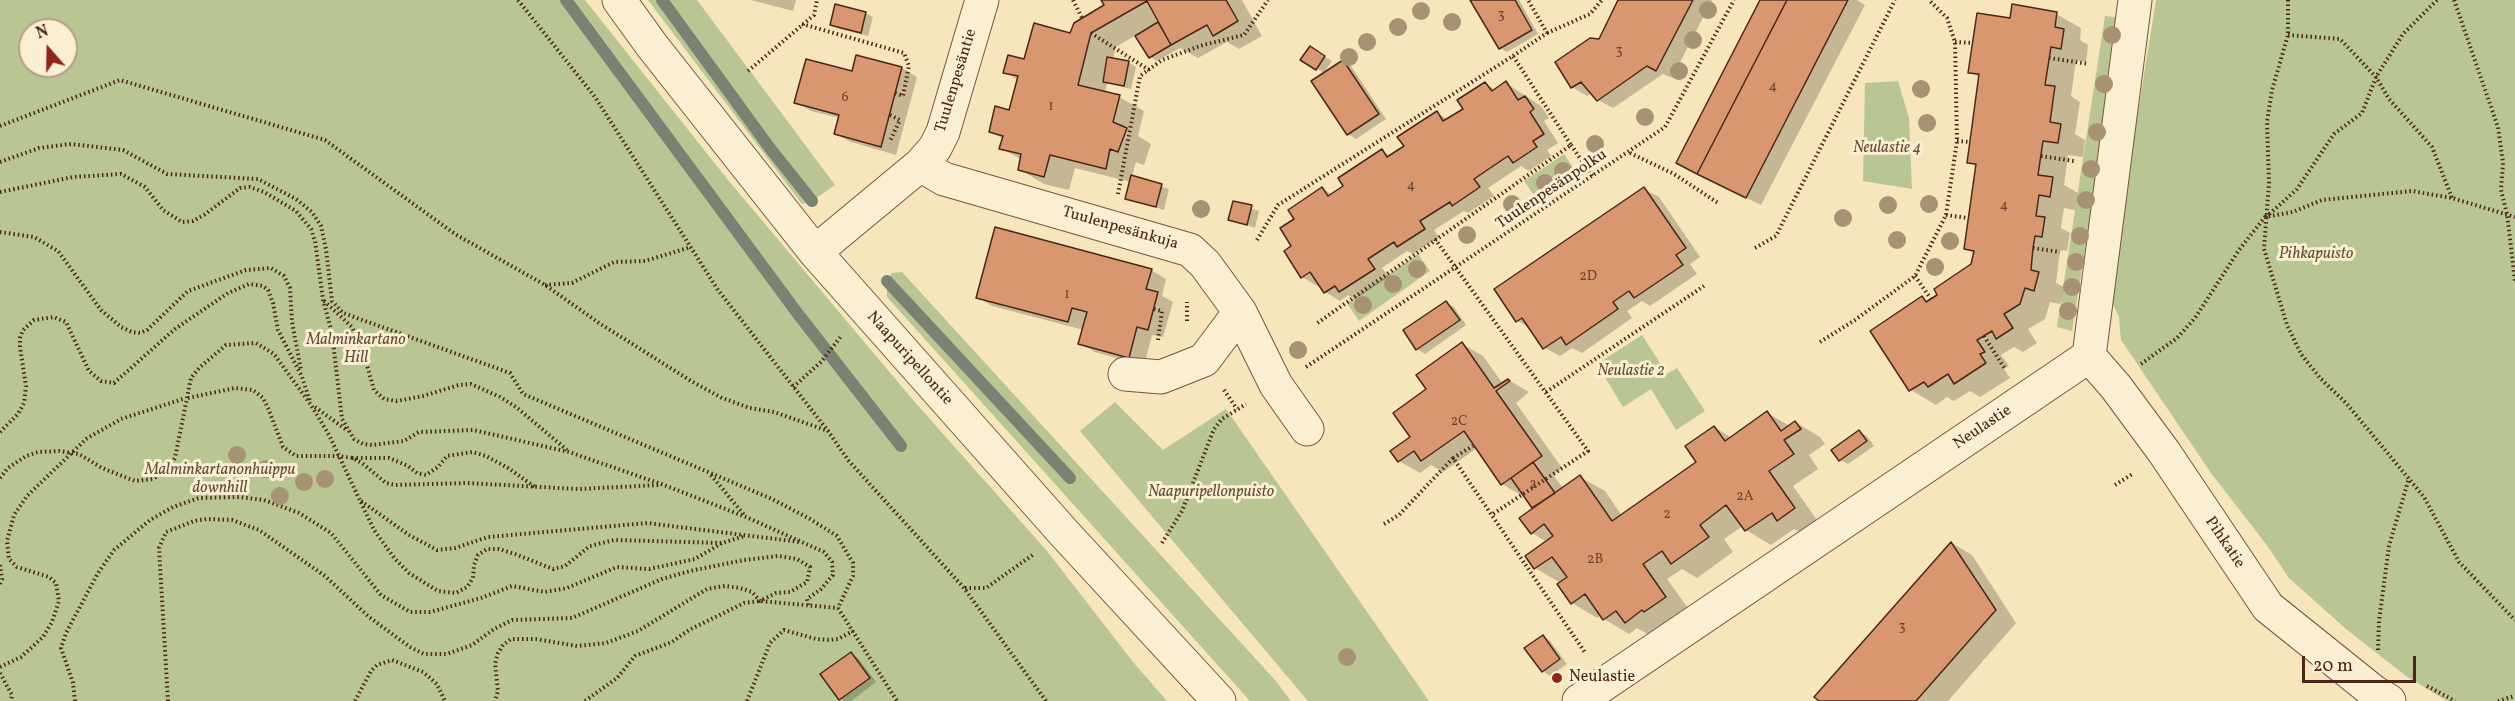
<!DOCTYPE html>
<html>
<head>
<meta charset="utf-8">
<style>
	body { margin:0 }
	#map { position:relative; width:2515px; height:701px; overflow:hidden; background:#f7e5bc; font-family:Vollkorn,serif }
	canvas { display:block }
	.north { position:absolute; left:18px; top:18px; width:60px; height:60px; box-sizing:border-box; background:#faeed3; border:2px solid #b49e89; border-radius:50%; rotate:340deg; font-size:16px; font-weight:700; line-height:24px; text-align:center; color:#4b271a }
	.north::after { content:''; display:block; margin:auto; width:21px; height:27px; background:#8f2418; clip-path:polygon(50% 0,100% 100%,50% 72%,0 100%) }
	.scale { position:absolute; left:2302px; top:656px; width:114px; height:27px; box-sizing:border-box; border:3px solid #4b271a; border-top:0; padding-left:8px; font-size:18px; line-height:21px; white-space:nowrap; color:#4b271a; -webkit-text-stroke:4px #faeed3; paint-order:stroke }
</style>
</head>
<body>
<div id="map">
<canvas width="2515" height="701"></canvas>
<div class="north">N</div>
<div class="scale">20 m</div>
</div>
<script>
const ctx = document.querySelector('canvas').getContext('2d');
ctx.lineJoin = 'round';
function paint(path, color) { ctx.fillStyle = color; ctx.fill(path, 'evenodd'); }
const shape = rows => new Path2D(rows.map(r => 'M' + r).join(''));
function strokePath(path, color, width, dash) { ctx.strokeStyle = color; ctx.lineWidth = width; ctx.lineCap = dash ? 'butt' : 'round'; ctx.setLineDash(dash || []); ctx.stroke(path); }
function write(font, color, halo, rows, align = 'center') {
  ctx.font = font + ' Vollkorn,serif'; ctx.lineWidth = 6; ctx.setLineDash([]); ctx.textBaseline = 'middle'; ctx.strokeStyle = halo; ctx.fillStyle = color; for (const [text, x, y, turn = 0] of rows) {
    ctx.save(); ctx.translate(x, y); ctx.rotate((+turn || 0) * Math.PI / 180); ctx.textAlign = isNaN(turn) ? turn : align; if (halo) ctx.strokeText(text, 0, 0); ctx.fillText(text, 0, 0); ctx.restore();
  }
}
const green = shape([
	[0,0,585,0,728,180,913,400,1047,551,1133,662,1167,701,0,701],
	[30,30,66,30,66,66,30,66],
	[648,0,697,0,835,185,812,201,802,204],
	[2156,0,2515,0,2515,701,2447,701,2406,676,2346,629,2289,578,2266,544,2211,473,2121,340,2119,317,2112,302,2114,263],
	[2105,16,2122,18,2072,331,2057,327],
	[1898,81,1909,118,1912,189,1863,181,1865,83],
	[1564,154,1576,172,1536,198,1524,181],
	[1418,254,1430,271,1359,321,1347,303],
	[902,272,1275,680,1291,701,1250,701,887,297,887,281,892,273],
	[1642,335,1667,374,1677,368,1705,411,1676,430,1651,389,1623,407,1597,364],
	[1115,402,1163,450,1226,409,1429,701,1308,701,1080,431]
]);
const shadow = shape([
	[751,0,796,0,793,11],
	[1103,0,1242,0,1262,36,1239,49,1227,42,1198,58,1180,48,1157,61,1150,57,1136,35,1116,47,1113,59,1128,62,1136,67,1131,89,1107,83,1105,93,1119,97,1144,111,1138,136,1151,144,1144,165,1136,162,1132,177,1169,189,1164,210,1127,198,1131,182,1075,168,1069,190,1044,184,1019,169,1022,160,1001,148,1004,139,990,132,1010,112,1018,80,1005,72,1071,34,1106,6],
	[1472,0,1519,0,1538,34,1507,52,1500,48],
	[1620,0,1712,0,1672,78,1663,74,1613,108,1598,100,1592,93,1587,96,1572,87,1557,62,1599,41],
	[1762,0,1857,0,1865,5,1761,205,1714,182],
	[865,13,873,17,868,36,839,29,831,25],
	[2056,14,2081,28,2080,40,2088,45,2086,62,2076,60,2071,96,2080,102,2075,134,2085,140,2083,157,2068,155,2064,185,2078,193,2075,210,2064,208,2061,228,2070,233,2067,251,2060,250,2056,283,2064,287,2060,304,2050,302,2045,319,2028,329,2037,343,2023,352,2014,347,2001,355,2009,366,2004,369,2010,378,1980,397,1970,391,1954,401,1947,397,1936,405,1911,390,1872,331,1922,298,1929,302,1973,265,1975,254,1966,249,1977,167,1968,162,1980,78,1970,72,2011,19],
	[1310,48,1332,61,1324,73,1302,59],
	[1343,61,1351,66,1386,119,1356,139,1348,134,1313,81],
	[902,68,917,77,896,155,851,142,836,134,840,118,811,111,796,102],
	[1506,83,1541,106,1549,118,1544,121,1558,143,1547,150,1551,156,1529,171,1521,166,1488,188,1494,196,1468,213,1464,211,1434,230,1439,237,1413,254,1407,251,1382,268,1389,277,1355,299,1348,295,1340,301,1325,292,1320,284,1317,286,1302,277,1286,252,1293,246,1296,219,1323,189,1333,195,1346,186,1382,151,1391,156,1406,147,1437,113,1449,120,1465,109,1485,84,1496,90],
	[1644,189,1659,197,1700,257,1690,264,1697,274,1650,306,1642,301,1627,311,1632,318,1582,353,1572,348,1560,356,1545,348,1532,329,1518,321],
	[1234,203,1259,211,1255,228,1230,219],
	[1151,270,1166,279,1162,296,1173,302,1163,337,1152,335,1144,366,1095,352,1080,344,1084,330,992,306,977,297],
	[1446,303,1454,307,1466,325,1425,354,1417,349,1405,331],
	[1462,344,1483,356,1503,384,1508,380,1529,392,1516,403,1562,468,1553,475,1563,488,1580,477,1605,491,1622,516,1698,462,1714,427,1732,438,1767,413,1790,426,1795,422,1820,437,1825,444,1809,455,1818,469,1793,486,1819,523,1803,534,1794,529,1771,545,1746,530,1743,526,1724,539,1733,552,1697,578,1682,569,1667,579,1690,611,1651,636,1637,628,1629,634,1604,619,1601,615,1597,618,1572,603,1561,583,1535,568,1547,542,1532,533,1535,508,1525,495,1523,496,1502,484,1477,448,1443,472,1431,465,1420,473,1399,461,1412,437,1428,389],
	[1859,432,1867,436,1874,446,1848,464,1840,460],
	[1952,543,1972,555,2016,623,1948,701,1821,701],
	[1543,636,1550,641,1567,664,1550,676,1543,671],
	[851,654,858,658,876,682,851,701,844,701,840,699]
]);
const stream = shape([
	[566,0,798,314,901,446],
	[662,0,769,147,812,201],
	[887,281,1070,478]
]);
const building = shape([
	[1101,0,1226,0,1238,21,1213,36,1207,25,1171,45,1147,1,1091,33,1078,85,1120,95,1113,122,1127,128,1118,152,1110,149,1106,169,1050,155,1044,177,1018,170,1021,154,999,149,1003,136,989,132,995,106,1009,110,1018,76,1003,73,1008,55,1024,59,1034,23,1070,33,1074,23,1104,5,1101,0],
	[1470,0,1515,0,1532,30,1499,49,1470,0],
	[1618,0,1693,0,1656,71,1647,66,1597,101,1581,82,1571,88,1555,62,1590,38,1599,39,1618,0],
	[1760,0,1787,0,1697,174,1676,163,1760,0],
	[1787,0,1848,0,1746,198,1697,174,1787,0],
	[835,4,866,12,861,33,830,25,835,4],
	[2012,4,2057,12,2055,27,2064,29,2061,49,2051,47,2045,85,2055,86,2050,122,2061,124,2058,143,2043,141,2038,175,2053,177,2050,197,2039,195,2036,216,2045,217,2042,237,2035,236,2033,248,2031,270,2039,272,2034,291,2025,288,2020,304,2004,314,2013,328,1996,339,1992,331,1977,340,1985,352,1980,354,1986,363,1954,384,1948,374,1928,387,1924,382,1909,391,1870,331,1922,296,1926,302,1937,295,1934,289,1971,264,1974,251,1964,249,1976,164,1967,163,1979,74,1968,73,1977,13,2010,18,2012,4],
	[1158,22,1171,45,1149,58,1135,36,1158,22],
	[1310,46,1325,56,1316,70,1300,60,1310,46],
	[856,55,902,67,881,147,834,134,839,115,794,103,806,59,852,71,856,55],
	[1107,57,1129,61,1124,86,1103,82,1107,57],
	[1343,60,1379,114,1347,135,1311,81,1343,60],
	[1506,81,1518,100,1525,96,1534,109,1530,112,1544,134,1533,141,1537,147,1513,163,1508,156,1474,179,1480,187,1452,206,1450,202,1420,221,1425,229,1397,247,1394,242,1368,259,1375,269,1339,292,1335,286,1324,293,1310,272,1301,278,1284,251,1291,246,1280,228,1294,219,1288,210,1322,187,1328,196,1343,186,1338,178,1382,149,1387,157,1404,146,1397,137,1437,111,1443,121,1463,109,1457,100,1485,82,1492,91,1506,81],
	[1131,175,1162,184,1156,207,1125,199,1131,175],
	[1644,187,1686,248,1676,255,1683,265,1634,298,1629,291,1613,302,1618,309,1566,345,1561,337,1543,349,1522,318,1516,322,1494,289,1644,187],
	[1233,201,1252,205,1247,225,1228,220,1233,201],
	[995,227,1152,269,1146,289,1158,292,1148,330,1137,327,1129,358,1078,344,1087,312,1072,308,1068,322,976,298,995,227],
	[1446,301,1460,320,1416,350,1403,330,1446,301],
	[1462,342,1494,388,1508,379,1510,381,1496,391,1542,456,1501,485,1464,431,1421,461,1414,451,1398,462,1390,451,1410,437,1393,413,1426,389,1416,375,1462,342],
	[1767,411,1781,431,1795,421,1801,429,1784,440,1794,454,1769,471,1795,508,1777,521,1772,513,1745,531,1726,505,1700,525,1709,537,1671,564,1662,551,1643,564,1666,597,1644,612,1642,610,1625,623,1616,611,1603,620,1585,594,1571,604,1557,584,1567,577,1552,557,1534,569,1525,556,1553,536,1544,524,1531,534,1519,518,1580,475,1612,521,1696,462,1685,446,1714,426,1725,441,1767,411],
	[1859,430,1867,441,1839,461,1831,450,1859,430],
	[1533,462,1555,493,1532,508,1511,478,1533,462],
	[1951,542,1996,610,1916,701,1819,701,1814,697,1951,542],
	[1543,635,1560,659,1542,672,1524,648,1543,635],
	[851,652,870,678,839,700,820,674,851,652]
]);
const path = shape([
	[518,0,595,97,718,290,828,431,848,460,964,588,1046,701],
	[1073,0,1082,18],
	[2288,0,2288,35,2272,90,2267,122,2269,183,2264,249,2287,325,2301,354,2320,378,2346,403,2424,497,2459,562,2515,620],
	[2454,0,2498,127,2503,163,2501,190,2507,214,2515,281],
	[802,24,904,53,909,66,903,96,895,93],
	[1091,33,1149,70],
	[1547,33,1590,14,1602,0],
	[2288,35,2340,39,2376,77,2389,99,2432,147,2452,198],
	[1955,42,1973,43],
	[1513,56,1547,33,1528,0],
	[2049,58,2089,64],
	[748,71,814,15,817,0],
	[890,115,900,120,890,141],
	[0,126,120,80,325,140,455,234,545,285,599,323,691,381,722,398,750,408,774,412,828,431],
	[1957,141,1970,142],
	[1571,145,1593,177],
	[1630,153,1674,174,1718,203],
	[2041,156,2074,161],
	[0,162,39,148,71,144,123,150,167,174,258,179,296,199,312,212,321,226,326,249,332,301,343,313,510,373,523,394,772,499,810,519,837,536,853,563,853,576,838,608],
	[0,192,73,177,121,174,145,187,163,210,182,222,193,221,204,215,240,188,250,187,264,192,296,211,311,229,315,241,323,300,332,333,342,419,354,439,363,444,372,445,404,441,419,432,473,430,569,452,664,485,746,517,824,552,832,562,833,575,821,589,807,599,809,607],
	[1118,194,1140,76,1162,60,1203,45,1244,35,1268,0],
	[1946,215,1968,218],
	[2266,217,2297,189,2334,134,2362,113,2376,77,2403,34,2437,0],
	[0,232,34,237,58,251,101,310,121,327,132,332,140,333,147,330,188,291,246,270,271,268,284,276,290,288,292,322,301,370],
	[1435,239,1588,451,1493,514],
	[1257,240,1278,205,1513,56,1571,145,1316,324],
	[1755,248,1776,236,1895,0],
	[2033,248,2060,252],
	[1915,276,1931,299],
	[545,285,572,283,614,262,645,261,691,247],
	[324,301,352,327,363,351,374,390,384,399,397,401,423,396,459,385,471,384,500,397,516,407,567,450],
	[1154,309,1162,311,1158,340],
	[1187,321,1187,302],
	[1984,336,2005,369],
	[1820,342,1855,320,1915,276,1946,215,1957,141,1955,42,1947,18,1929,0],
	[2141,364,2177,338,2195,318,2239,250,2265,217,2293,212,2322,200,2412,191,2452,198,2515,217],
	[1306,367,1665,127,1734,0],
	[793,387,821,362,842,335],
	[1224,390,1237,409],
	[1546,392,1704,286],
	[188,398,235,388,253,390,263,398,268,408,283,447,296,456,339,456,352,458,362,463,386,483,395,485,466,483,578,489,660,485],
	[315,407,348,431],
	[0,432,18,414,24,403,26,386,20,347,20,338,23,330,34,320,54,317,66,322,89,371,101,381,114,383,175,329,228,293,249,284,263,286,268,290,273,303,278,330,302,377,310,401],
	[352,458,389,458,408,466,417,473,426,475,438,467,447,456,472,452,486,456,508,468,535,487],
	[1453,458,1473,446],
	[711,475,745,516],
	[0,478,8,468,26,456,38,452,59,451,79,454,102,468,135,481,153,479,166,471,175,458,191,378,199,368,226,345,256,343,274,354,311,405,329,435,374,530,395,559,409,573,438,591,456,593,467,587,473,578,474,565,478,555,487,549,499,549,515,554,553,569,565,566,590,546,614,540,722,543,745,536],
	[2115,485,2134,473],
	[361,501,409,535,437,550,455,548,488,537,647,523,800,542],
	[1384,524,1399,515,1453,458,1586,654],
	[1162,543,1182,511,1214,429,1222,419,1246,404],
	[0,565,2,579,0,584],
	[965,588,986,588,1034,554],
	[838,608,897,701],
	[2378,650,2379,621,2389,546,2409,478],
	[0,667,21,657,43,637,52,622,59,601,56,583,49,577,17,567,9,559,7,541,14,515,27,496,86,439,121,419,183,399],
	[0,673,12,695,11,701],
	[2427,686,2455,701],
	[75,701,73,683,61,648,66,633,98,573,114,550,150,520,173,507,199,498,239,497,264,500,299,513,331,533,381,595,410,612,430,612,481,598,512,586,545,592,567,588,617,567,649,569,695,559,722,543],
	[168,701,159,548,166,532,194,521,207,519,232,520,259,530,325,576,369,617,410,647,424,654,447,654,472,645,494,629,512,620,572,618,662,579,690,571,744,560,778,556,797,559,810,567,807,582,790,592,776,593,760,601,752,592,740,588,725,586,707,589,638,631,606,643,577,646,536,639,511,639,503,645,498,653,495,664,498,691,495,701],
	[355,701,371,671,377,665,392,660,423,672,437,684,445,701],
	[585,701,617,678,635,656,672,642,689,630,744,603,760,601,838,608],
	[747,701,770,643,784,630,816,639,830,640,838,639,853,631],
	[2498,701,2515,696]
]);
const minor = shape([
	[619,0,653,47,815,252,1064,533,1219,701],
	[920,165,944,179,1190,250,1205,264,1240,312,1276,385,1307,429],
	[815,252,920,165,935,148,943,132,982,0],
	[2089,356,2116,387,2164,452,2268,607,2374,692,2389,701],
	[1125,374,1161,377,1204,360,1240,312],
	[1579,701,2089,356,2135,0]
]);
const trees = [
	[1708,10],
	[1421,11],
	[1452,22],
	[1398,27],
	[2112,35],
	[1693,40],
	[1367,42],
	[1349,57],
	[1679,71],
	[2104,84],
	[1921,89],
	[1645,117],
	[1927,123],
	[2097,132],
	[1595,144],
	[2091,169],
	[1563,171],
	[1545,183],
	[2086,200],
	[1512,204],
	[1929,204],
	[1888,205],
	[1201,209],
	[1843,218],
	[1467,235],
	[2080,236],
	[1897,240],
	[1950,241],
	[2076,262],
	[1935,267],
	[1417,269],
	[1393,284],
	[2072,287],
	[1363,305],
	[2068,311],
	[1298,350],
	[237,455],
	[266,469],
	[325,479],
	[304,482],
	[280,496],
	[1347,657]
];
const markers = [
	[1557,678,6,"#8f2418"]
];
const numberNames = [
	["3",1501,15],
	["3",1619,51],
	["4",1773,87],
	["6",845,98],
	["1",1051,107],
	["4",1411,186],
	["4",2004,206],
	["2D",1588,277],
	["1",1067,295],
	["2C",1459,422],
	["2",1533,485],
	["2A",1745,497],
	["2",1667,515],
	["2B",1595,560],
	["3",1902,627]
];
const streetNames = [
	["Tuulenpesäntie",957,81,-73],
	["Tuulenpesänpolku",1552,190,-34],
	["Tuulenpesänkuja",1120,229,16],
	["Naapuripellontie",909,359,48],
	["Neulastie",1983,428,-34],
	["Pihkatie",2224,543,56]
];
const parkNames = [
	["Neulastie 4",1887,149],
	["Pihkapuisto",2316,255],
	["Malminkartano",356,341],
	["Hill",356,359],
	["Neulastie 2",1631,372],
	["Malminkartanonhuippu",220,471],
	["downhill",220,489],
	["Naapuripellonpuisto",1211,493]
];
const poiNames = [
	["Neulastie",1569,678]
];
paint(green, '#b9c593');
paint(shadow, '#0003');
strokePath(stream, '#7c8273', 12);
paint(building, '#d8976f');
strokePath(building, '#4b271a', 1.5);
strokePath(minor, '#765642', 35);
strokePath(path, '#4b271a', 4, [1.5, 3]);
strokePath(minor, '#faeed3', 33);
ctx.fillStyle = '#a79273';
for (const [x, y] of trees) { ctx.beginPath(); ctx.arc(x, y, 9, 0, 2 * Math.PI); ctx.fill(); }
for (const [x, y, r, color] of markers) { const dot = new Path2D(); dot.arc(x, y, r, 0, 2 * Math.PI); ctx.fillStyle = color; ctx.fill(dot); strokePath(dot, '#faeed3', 2); }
write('14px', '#6e432f', null, numberNames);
write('16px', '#4b271a', '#faeed3', streetNames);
write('italic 16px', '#664e38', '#faeed3', parkNames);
write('16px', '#4b271a', '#faeed3', poiNames, 'left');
</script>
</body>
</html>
